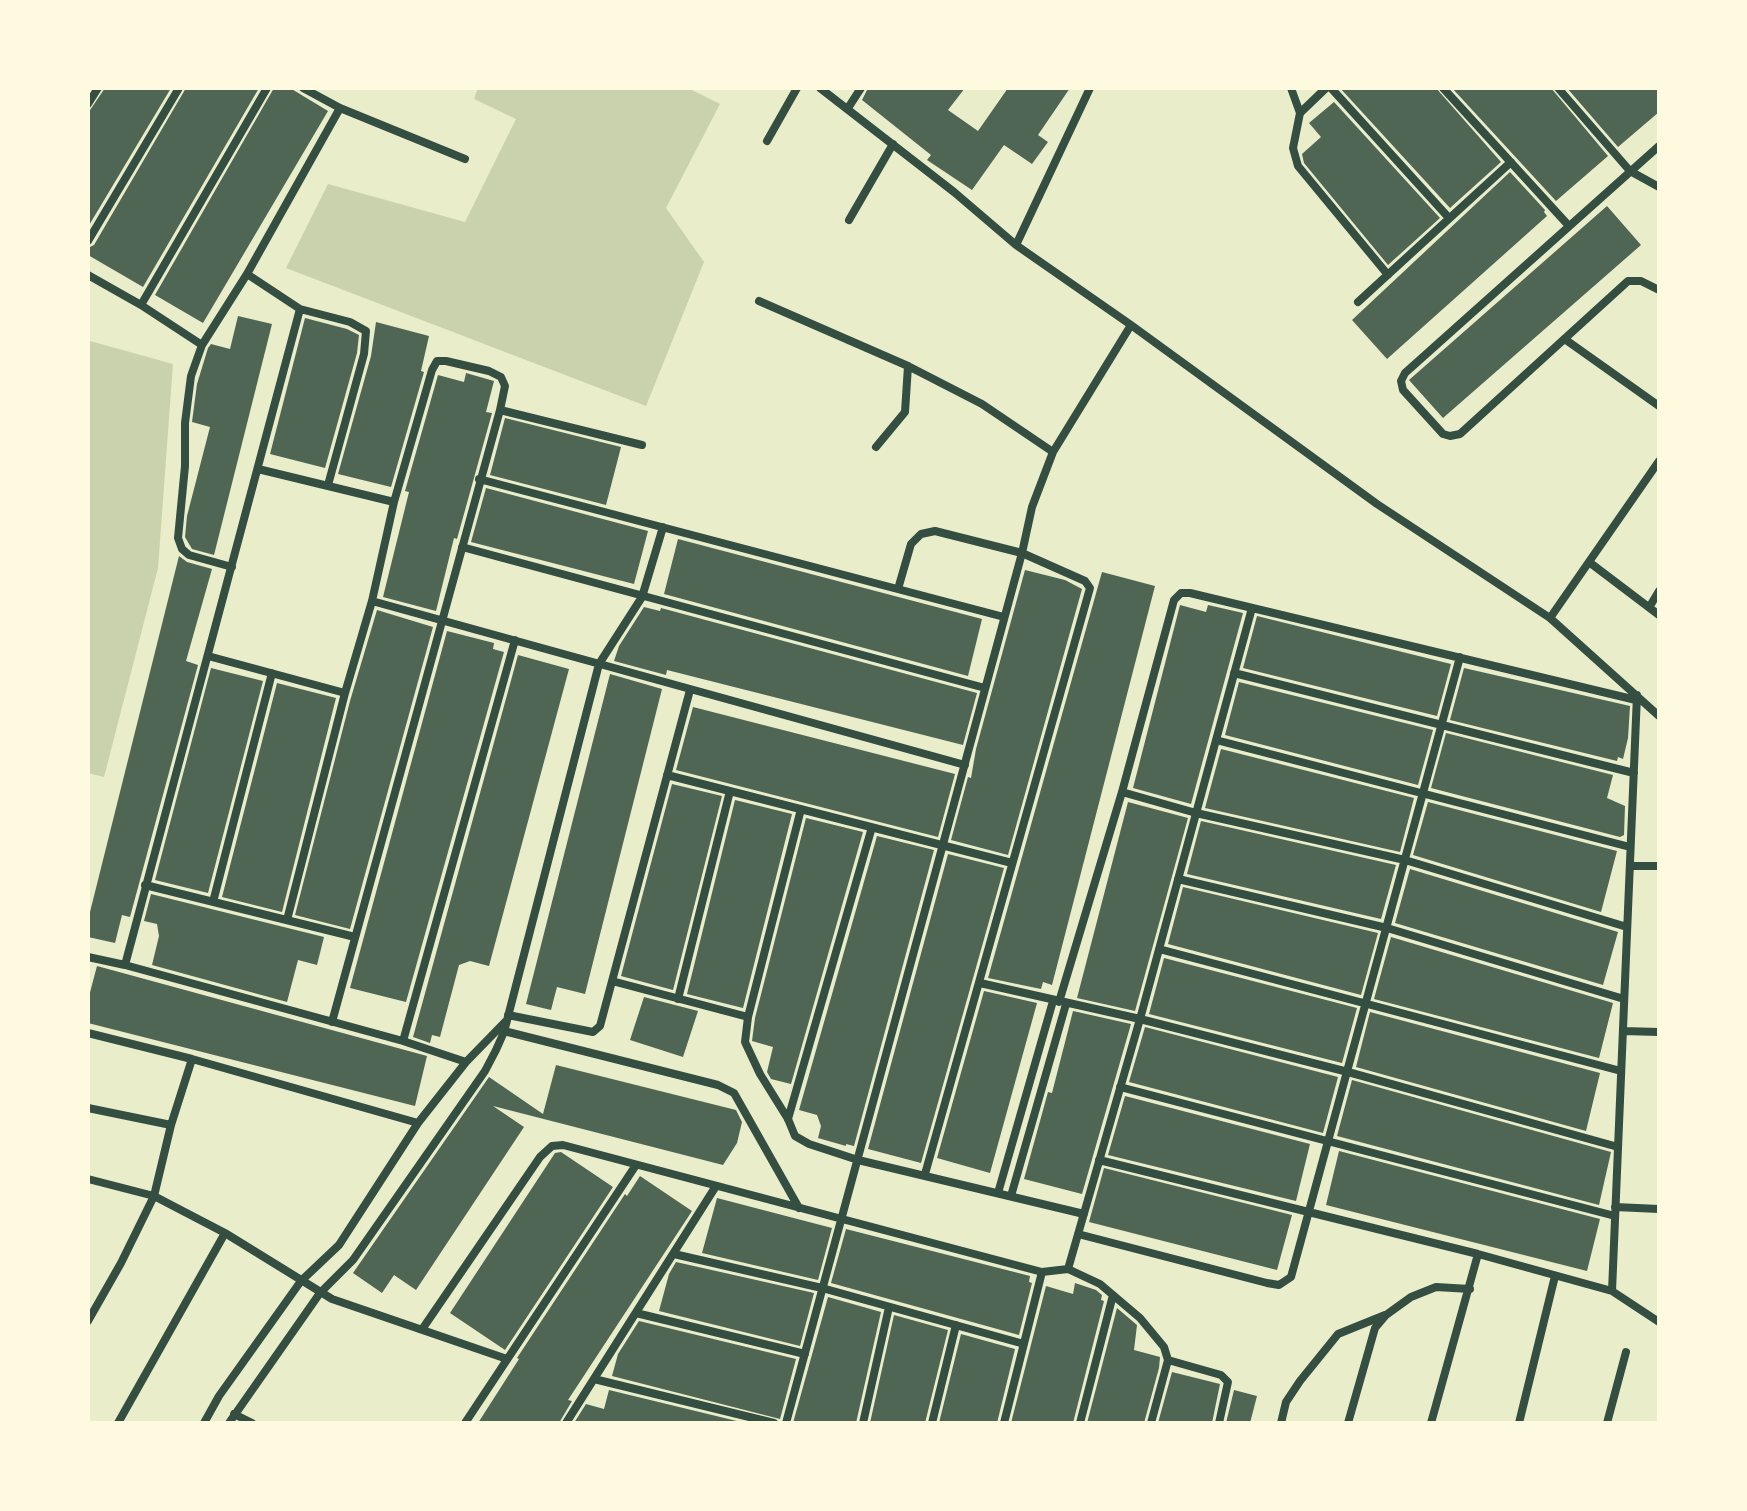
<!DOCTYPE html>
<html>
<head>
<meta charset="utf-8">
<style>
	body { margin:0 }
	#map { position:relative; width:1747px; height:1511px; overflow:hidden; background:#e9edc9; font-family:Helvetica,sans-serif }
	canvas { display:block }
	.frame { position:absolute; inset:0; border:90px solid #fefae0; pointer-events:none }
</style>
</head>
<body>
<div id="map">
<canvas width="1747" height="1511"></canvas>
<div class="frame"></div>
</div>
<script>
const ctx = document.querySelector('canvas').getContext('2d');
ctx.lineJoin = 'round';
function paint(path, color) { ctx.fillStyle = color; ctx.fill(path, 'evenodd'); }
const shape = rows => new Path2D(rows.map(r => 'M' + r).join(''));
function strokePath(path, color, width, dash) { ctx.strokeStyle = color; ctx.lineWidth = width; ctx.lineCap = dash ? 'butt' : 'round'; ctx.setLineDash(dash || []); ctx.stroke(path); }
const green = shape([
	[478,88,688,88,720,104,666,208,704,262,646,406,286,268,328,184,465,222,516,119,474,99],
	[88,338,90,341,173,364,158,568,104,777,88,773]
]);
const building = shape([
	[105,88,171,88,88,227,88,113],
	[186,88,259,88,143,287,88,255,88,248,94,245],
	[274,88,290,88,328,111,203,323,155,295],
	[868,88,965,88,948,110,978,131,1008,88,1070,88,1038,135,1048,142,1032,164,1004,145,972,190,927,160,931,155,862,100],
	[1340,88,1436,88,1501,162,1450,208],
	[1452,88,1551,88,1608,156,1556,201],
	[1567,88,1659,88,1659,112,1618,147],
	[1334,102,1440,218,1388,265,1304,163,1302,154,1321,137,1309,123],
	[1510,172,1545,210,1544,212,1547,216,1387,359,1352,320],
	[1607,206,1641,245,1443,418,1409,380],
	[238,316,272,324,214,555,192,549,185,537,187,516,210,427,192,422,197,384,208,348,211,344,230,349],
	[305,318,347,329,359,335,357,353,325,468,270,454],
	[376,322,429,336,421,371,424,372,391,487,338,474,371,356],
	[466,373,494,381,486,412,492,413,457,539,454,538,436,611,383,597,409,492,405,491,438,375,464,382],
	[505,418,621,447,606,505,490,475],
	[486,488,648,531,634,584,471,542],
	[678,539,982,619,968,676,664,594],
	[179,556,187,562,212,569,186,661,198,665,130,917,122,915,115,943,88,937,88,920],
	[1025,570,1065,580,1082,589,1008,855,951,840,968,777,971,778,976,749],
	[1102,572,1155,586,1052,985,1043,982,1041,989,988,978],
	[1180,605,1206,612,1208,605,1243,613,1191,804,1133,788],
	[644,607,660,611,661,608,977,693,963,745,667,670,666,675,614,661,619,646],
	[377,610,433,627,350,929,295,915,350,701],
	[1257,616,1451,664,1437,716,1243,668],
	[447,631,494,643,493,649,504,652,406,1002,350,988],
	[518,655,569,669,489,966,470,961,459,965,440,1037,432,1035,430,1043,413,1037],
	[211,668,263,681,208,893,155,880],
	[1464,668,1630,706,1628,738,1623,759,1618,757,1617,761,1450,720],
	[610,674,662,689,585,994,557,987,551,1010,526,1004],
	[1239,682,1433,730,1418,785,1225,735],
	[277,683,336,698,282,912,222,897],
	[693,707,955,774,938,837,676,770],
	[1446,733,1613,775,1607,798,1625,806,1624,835,1620,837,1431,788],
	[1221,749,1414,798,1400,852,1205,808],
	[672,784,722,796,673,990,621,976],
	[735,800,792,814,743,1008,687,994],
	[1128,802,1188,818,1135,1011,1077,998],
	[1428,802,1617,851,1601,912,1413,855],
	[806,818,863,832,791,1084,771,1079,767,1072,773,1047,752,1041,755,1018],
	[1201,821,1396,865,1381,919,1187,874],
	[877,836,934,850,854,1146,846,1144,846,1146,818,1138,821,1126,817,1115,799,1110],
	[948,854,1004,868,921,1163,868,1149],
	[1410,869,1618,932,1603,985,1395,923],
	[1183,887,1378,933,1361,995,1168,944],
	[151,894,324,937,317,965,298,960,287,1002,152,965,159,936,157,924,144,921],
	[1391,937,1613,1003,1599,1058,1374,999],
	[1164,958,1357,1008,1342,1063,1149,1014],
	[97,966,427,1056,415,1106,88,1023,88,1000],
	[984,991,1037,1003,990,1173,937,1158],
	[644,997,698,1011,683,1057,630,1040],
	[1073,1011,1131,1024,1082,1194,1024,1179,1048,1092,1052,1093],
	[1370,1012,1600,1073,1586,1131,1356,1067],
	[1145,1027,1338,1077,1323,1133,1129,1082],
	[556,1065,736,1110,742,1122,737,1143,723,1165,493,1106,524,1127,416,1290,394,1275,382,1293,353,1273,489,1077,543,1114],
	[1352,1080,1611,1152,1599,1205,1337,1136],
	[1125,1096,1310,1144,1296,1201,1108,1155],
	[1339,1151,1600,1219,1587,1271,1326,1205],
	[561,1152,613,1187,505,1350,450,1313,555,1153],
	[1104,1168,1292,1215,1277,1270,1089,1222],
	[640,1176,692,1211,568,1400,572,1401,559,1423,478,1423,519,1359,517,1358,625,1194,627,1196],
	[717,1198,832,1228,818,1280,702,1253],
	[846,1229,1030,1276,1029,1282,1032,1283,1019,1335,831,1283],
	[676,1262,814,1293,800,1346,659,1311,669,1274],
	[1075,1283,1096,1290,1102,1295,1101,1300,1104,1301,1073,1423,1011,1423,1046,1286,1073,1294],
	[828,1297,881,1312,856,1423,793,1423],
	[1117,1308,1137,1325,1134,1350,1160,1357,1159,1368,1144,1423,1087,1423],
	[894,1315,948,1330,925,1423,870,1423],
	[639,1321,796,1359,780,1419,612,1376,618,1354],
	[961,1334,1015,1349,997,1423,939,1423],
	[1172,1372,1220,1384,1212,1423,1158,1423],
	[609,1390,745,1423,574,1423,586,1404,604,1409],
	[1234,1390,1257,1396,1250,1423,1226,1423]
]);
const minor = shape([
	[303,88,340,108,465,159],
	[820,88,954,192,1016,245,1131,325,1377,504,1550,618,1659,716],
	[1291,88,1300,113],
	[1331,88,1449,218],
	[1443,88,1569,226],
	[1558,88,1630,171,1659,187],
	[88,104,98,88],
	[848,108,861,88],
	[1300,113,1293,148,1298,166,1388,275],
	[1300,113,1326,88],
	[767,141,797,88],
	[1659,146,1405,373,1401,381,1403,390,1443,434,1450,436,1460,434,1628,281,1641,281,1659,290],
	[849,220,893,144],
	[88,241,179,88],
	[1016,245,1090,88],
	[247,274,300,309,350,322,366,331,364,354,328,485],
	[88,275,141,305,202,345],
	[759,301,908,366,982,404,1053,452],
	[1358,302,1511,162],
	[141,305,267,88],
	[1566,340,1659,406],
	[500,410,642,445],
	[876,447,905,412,908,366],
	[258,469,394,502],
	[479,479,1004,617],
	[462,547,985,688],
	[1589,562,1659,615],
	[232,567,189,555,182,549,178,538,185,466,185,423,191,376,202,345,247,274,340,108],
	[898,589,911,544,921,534,935,531,1022,553,1085,581,1090,588,925,1174],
	[372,601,965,765],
	[1650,606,1659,591],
	[1550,618,1659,461],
	[208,656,345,693],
	[1234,673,1634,773],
	[1216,740,1630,847],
	[667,775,1012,863],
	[1122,792,1196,813,1405,860,1627,927],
	[801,809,748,1017,745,1042,760,1074,788,1119,795,1136,809,1144,858,1160,1084,1214],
	[1630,866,1659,866],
	[1178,879,1387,928,1624,999],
	[145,885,355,937],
	[213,902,272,673],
	[287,920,345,693,372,601,394,502,432,370,437,361,446,361,489,371,501,377,505,386,500,410,332,1022],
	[1159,949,1621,1071],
	[88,957,125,965,403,1041,466,1062],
	[125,965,300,309],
	[612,981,748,1017],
	[980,983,1140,1019,1348,1072,1618,1147],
	[678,999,730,791],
	[1059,1002,1122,792,1174,600,1181,593,1190,593,1636,700],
	[508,1015,593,1032,600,1026,690,690],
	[500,1030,718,1085,734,1093,799,1208],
	[1623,1031,1659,1032],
	[88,1033,192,1059,418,1123],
	[403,1041,515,640],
	[1120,1087,1615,1216],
	[88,1108,171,1125],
	[788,1119,872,827],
	[1099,1160,1478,1254,1612,1291,1659,1322],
	[88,1179,154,1196,225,1233,332,1299,507,1359],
	[998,1193,1053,1001],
	[1011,1196,1066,1004],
	[1615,1207,1659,1209],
	[1078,1234,1267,1283,1279,1285,1291,1277,1460,657],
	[674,1254,822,1288,1024,1344],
	[1068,1269,1140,1019,1252,608],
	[1612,1291,1637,695],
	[636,1313,805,1354],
	[88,1321,121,1263,154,1196,171,1125,192,1059],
	[423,1328,540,1157,552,1146,563,1145,1042,1272,1068,1269,1100,1284,1140,1318,1164,1347,1168,1360,1221,1375,1228,1382,1219,1423],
	[594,1379,774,1423],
	[234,1414,252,1423],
	[118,1423,225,1233],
	[204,1423,219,1396,301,1281,339,1245,418,1123,466,1062,505,1022],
	[229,1423,320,1293,353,1260,485,1071,496,1050,504,1032,599,664,642,597,663,527],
	[465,1423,636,1165],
	[566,1423,716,1186],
	[786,1423,1022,553,1032,507,1053,452,1131,325],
	[863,1423,889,1307],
	[932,1423,956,1325],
	[1004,1423,1042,1272],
	[1080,1423,1113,1295],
	[1151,1423,1168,1360],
	[1281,1423,1286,1402,1300,1381,1338,1334,1385,1315],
	[1348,1423,1375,1328,1386,1315,1411,1297,1436,1287,1470,1289],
	[1431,1423,1478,1254],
	[1519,1423,1555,1276],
	[1607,1423,1626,1352]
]);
paint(green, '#cad2ad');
paint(building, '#4f6655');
strokePath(minor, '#344e41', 8);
</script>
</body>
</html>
